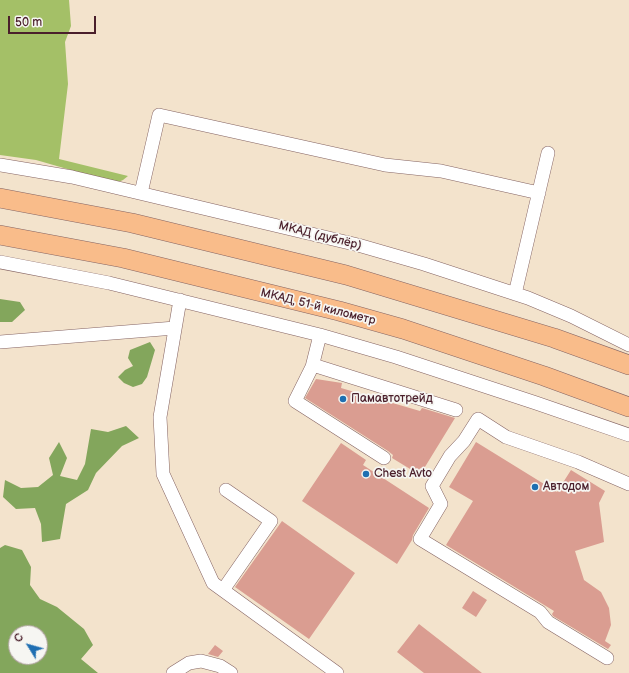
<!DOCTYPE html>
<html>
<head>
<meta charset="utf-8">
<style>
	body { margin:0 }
	#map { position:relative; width:629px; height:673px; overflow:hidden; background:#f3e3cc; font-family:"Balsamiq Sans",sans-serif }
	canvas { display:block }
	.north { position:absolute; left:8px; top:625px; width:40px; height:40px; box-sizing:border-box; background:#f6f6f2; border:1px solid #b1a0a2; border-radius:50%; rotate:307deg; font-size:11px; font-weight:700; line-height:16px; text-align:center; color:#4a1f2b }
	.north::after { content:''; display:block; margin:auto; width:14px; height:18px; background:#1f6fb2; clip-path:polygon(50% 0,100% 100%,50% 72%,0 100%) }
	.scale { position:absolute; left:8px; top:16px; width:88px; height:18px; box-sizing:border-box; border:2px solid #4a1f2b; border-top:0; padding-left:5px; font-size:12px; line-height:14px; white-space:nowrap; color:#4a1f2b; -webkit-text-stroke:3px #f6f6f2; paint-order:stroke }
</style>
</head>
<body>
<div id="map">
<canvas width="629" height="673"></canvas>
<div class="north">С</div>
<div class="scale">50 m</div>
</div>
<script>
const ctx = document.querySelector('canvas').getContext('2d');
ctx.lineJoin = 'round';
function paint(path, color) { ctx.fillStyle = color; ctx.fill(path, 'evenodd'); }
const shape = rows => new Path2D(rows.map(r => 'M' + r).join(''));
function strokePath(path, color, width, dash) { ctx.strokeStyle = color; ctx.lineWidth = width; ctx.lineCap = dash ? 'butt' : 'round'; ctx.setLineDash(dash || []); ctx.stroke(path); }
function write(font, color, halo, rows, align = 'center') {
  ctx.font = font + ' "Balsamiq Sans",sans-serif'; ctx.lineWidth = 3.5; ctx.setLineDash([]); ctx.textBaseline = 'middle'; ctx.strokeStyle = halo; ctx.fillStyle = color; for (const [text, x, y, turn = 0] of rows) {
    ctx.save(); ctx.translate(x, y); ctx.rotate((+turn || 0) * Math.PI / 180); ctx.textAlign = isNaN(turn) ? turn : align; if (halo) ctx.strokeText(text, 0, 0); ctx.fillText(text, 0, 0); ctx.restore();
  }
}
const green = shape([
	[0,0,69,0,71,26,65,42,68,84,59,159,128,176,123,180,116,183,36,160,0,155]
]);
const forest = shape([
	[0,299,20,302,25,310,12,322,0,322],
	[150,342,155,350,147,377,142,384,133,387,124,383,118,377,125,370,133,366,128,358,130,350],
	[126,426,139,438,122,446,96,473,88,490,66,504,60,539,42,542,41,524,35,508,16,509,3,497,5,480,21,488,38,487,53,475,49,458,59,442,67,458,60,476,77,480,85,464,91,429,108,432],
	[5,545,22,550,31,567,30,585,40,599,57,607,84,629,93,645,81,659,98,673,0,673,0,548],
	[16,633,40,633,40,657,16,657]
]);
const building = shape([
	[316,379,342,383,341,388,420,411,422,408,455,418,420,475,392,458,393,455,388,451,305,398],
	[476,442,557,492,571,470,605,491,599,503,604,542,575,551,584,580,601,592,609,608,611,625,605,641,611,645,608,649,553,616,552,614,554,611,446,545,473,501,449,487],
	[341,443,366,460,363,465,429,508,413,535,412,540,397,564,302,501],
	[282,521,355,573,309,639,235,587],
	[473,591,487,600,476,617,462,608],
	[419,624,482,673,424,673,397,652],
	[215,645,223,651,218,657,208,654]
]);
const minor = shape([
	[0,165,72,177,358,245,424,264,528,298,571,316,629,345],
	[141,193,159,115,385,165,441,171,539,193],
	[0,262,109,283,320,335,396,357,536,403,629,435],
	[515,294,548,153],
	[180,300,160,417,163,474,213,583,337,673],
	[320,335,312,367,295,401,384,458],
	[0,342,175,328],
	[313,365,456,410],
	[223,590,271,521,226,490],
	[607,658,548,622,540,612,420,539,441,504,432,486,450,456,464,441,478,419,506,437,578,462,629,484],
	[173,673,189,663,201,661,220,666,231,673]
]);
const highway = shape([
	[0,198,132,223,346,275,554,338,629,365],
	[0,235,123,258,339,311,403,329,544,376,629,407]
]);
const markers = [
	[343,399,4,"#1f6fb2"],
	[366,474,4,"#1f6fb2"],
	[535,487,4,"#1f6fb2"]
];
const streetNames = [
	["МКАД (дублёр)",320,236,14],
	["МКАД, 51-й километр",318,307,14]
];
const poiNames = [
	["Памавтотрейд",351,399],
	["Chest Avto",374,474],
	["Автодом",543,487]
];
paint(green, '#a4c067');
paint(forest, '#83a65c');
paint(building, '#da9d91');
strokePath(minor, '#856463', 14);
strokePath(highway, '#856463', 20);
strokePath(minor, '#fff', 13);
strokePath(highway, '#f9bc8a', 19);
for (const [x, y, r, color] of markers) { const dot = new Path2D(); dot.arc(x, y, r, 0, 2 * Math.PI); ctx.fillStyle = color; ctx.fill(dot); strokePath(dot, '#f6f6f2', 1.5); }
write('12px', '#4a1f2b', '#f6f6f2', streetNames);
write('12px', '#4a1f2b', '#f6f6f2', poiNames, 'left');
</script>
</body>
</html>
